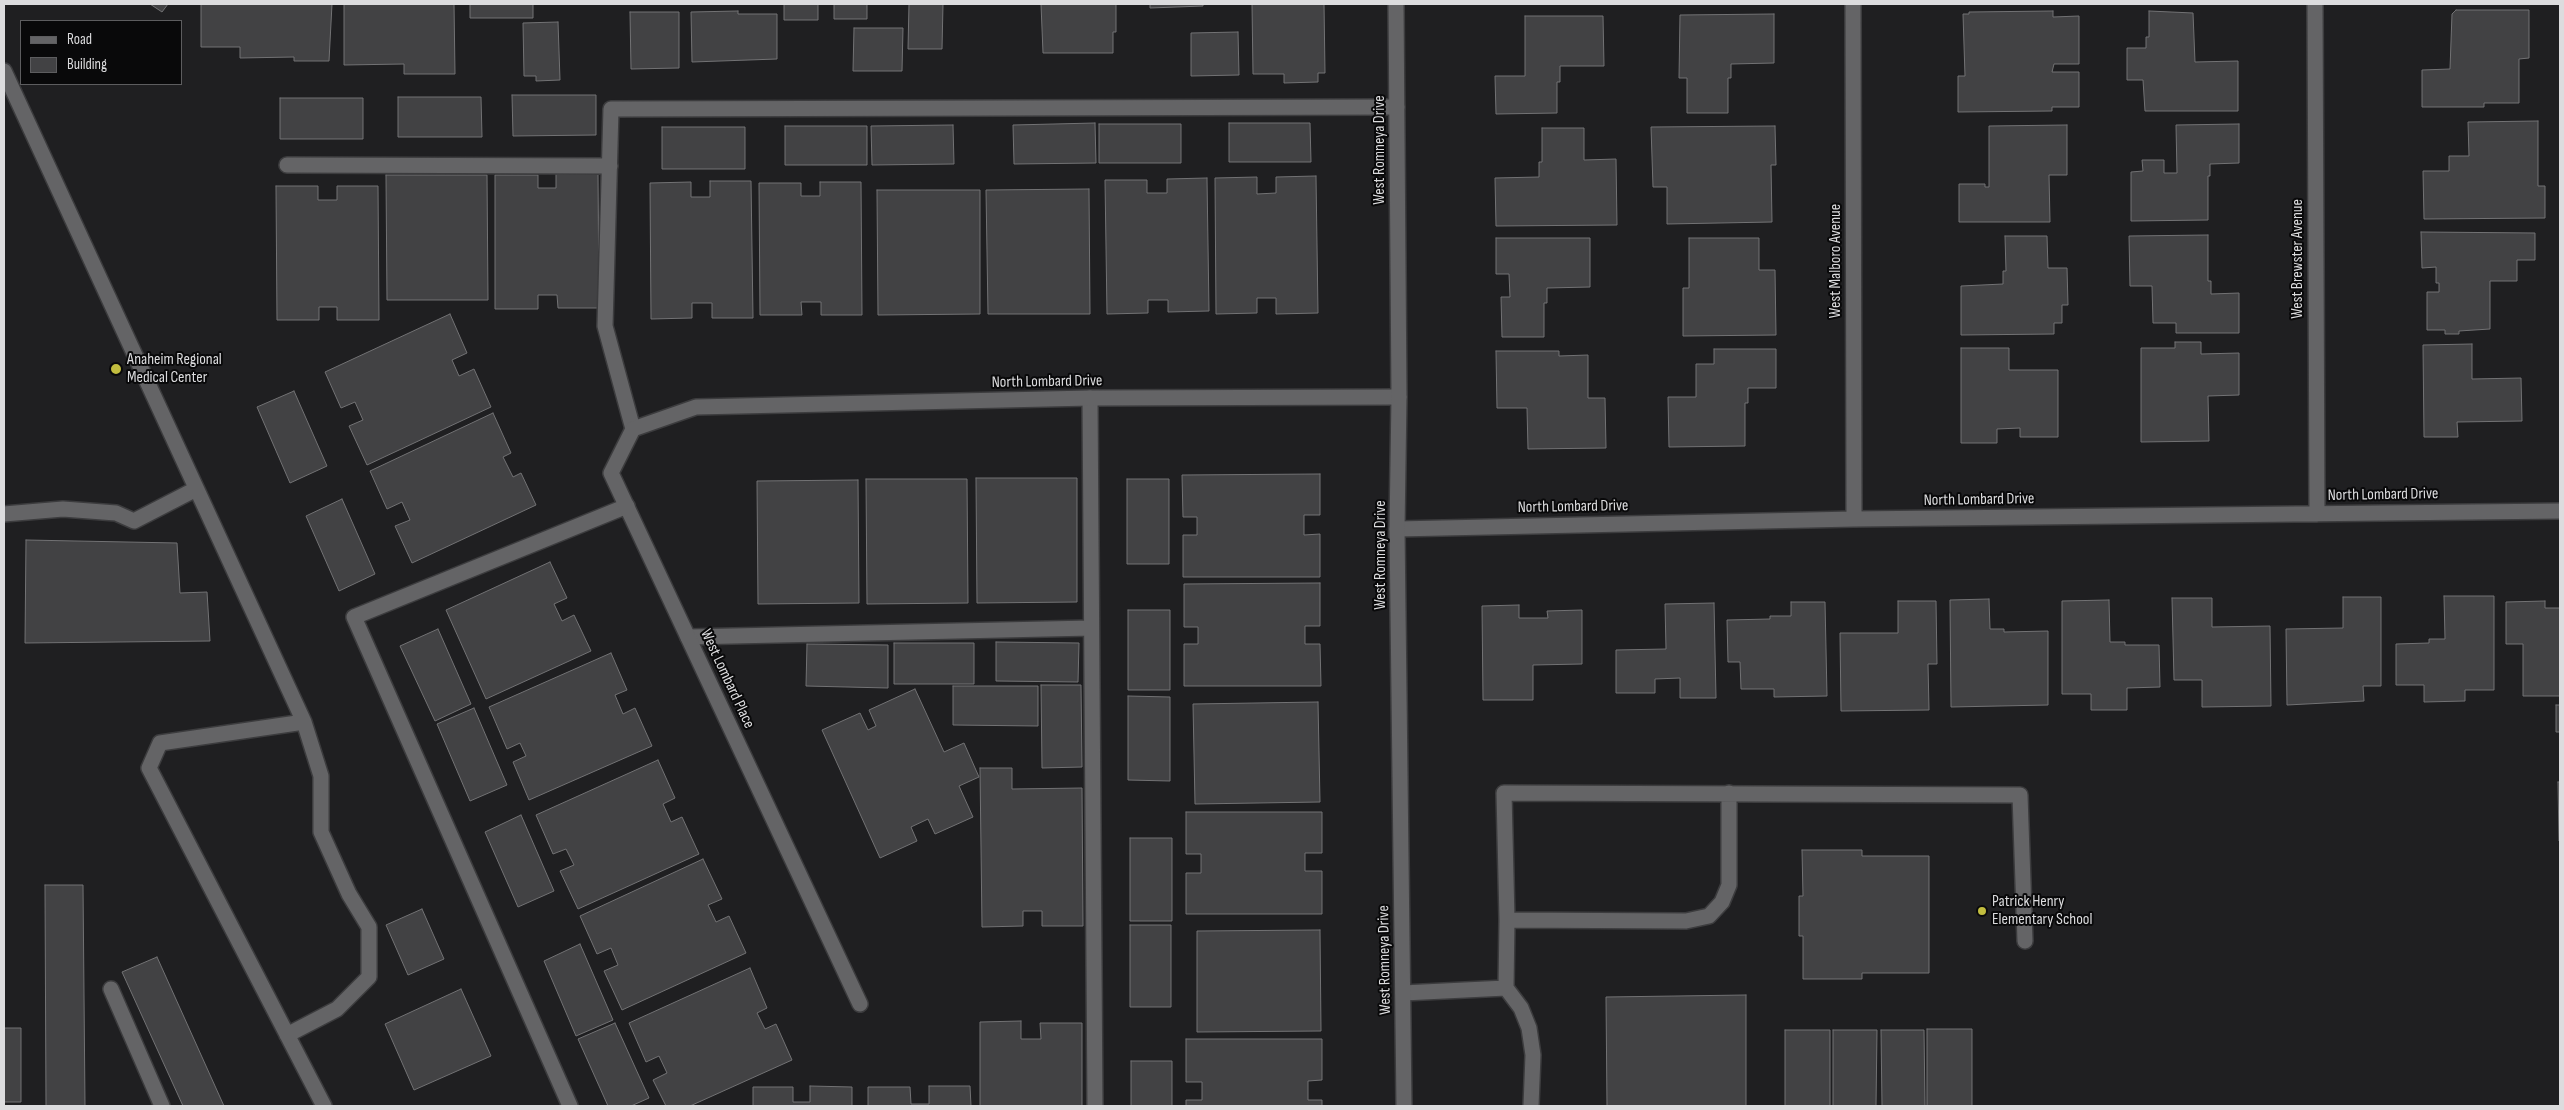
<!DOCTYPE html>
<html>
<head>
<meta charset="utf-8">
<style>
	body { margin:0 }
	#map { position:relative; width:2564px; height:1110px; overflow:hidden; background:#1f1f21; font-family:"Sofia Sans Condensed",sans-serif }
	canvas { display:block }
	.frame { position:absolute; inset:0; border:5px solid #dcdcde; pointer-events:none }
	.legend { position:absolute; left:20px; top:20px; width:162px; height:65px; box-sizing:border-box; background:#09090a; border:1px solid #5d5d5f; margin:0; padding:6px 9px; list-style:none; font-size:15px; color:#dcdcde }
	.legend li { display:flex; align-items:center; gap:10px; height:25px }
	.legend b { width:25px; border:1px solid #5d5d5f }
</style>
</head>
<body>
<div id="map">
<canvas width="2564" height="1110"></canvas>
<div class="frame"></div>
<ul class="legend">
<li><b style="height:6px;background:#646466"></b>Road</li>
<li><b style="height:14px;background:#424244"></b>Building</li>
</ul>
</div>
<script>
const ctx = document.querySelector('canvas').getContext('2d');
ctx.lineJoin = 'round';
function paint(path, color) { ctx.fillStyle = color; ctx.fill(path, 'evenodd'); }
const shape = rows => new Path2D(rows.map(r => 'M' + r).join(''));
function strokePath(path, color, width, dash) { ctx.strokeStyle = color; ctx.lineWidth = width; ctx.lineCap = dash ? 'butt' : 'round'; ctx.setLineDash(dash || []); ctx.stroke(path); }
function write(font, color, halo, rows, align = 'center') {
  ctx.font = font + ' "Sofia Sans Condensed",sans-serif'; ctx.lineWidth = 4; ctx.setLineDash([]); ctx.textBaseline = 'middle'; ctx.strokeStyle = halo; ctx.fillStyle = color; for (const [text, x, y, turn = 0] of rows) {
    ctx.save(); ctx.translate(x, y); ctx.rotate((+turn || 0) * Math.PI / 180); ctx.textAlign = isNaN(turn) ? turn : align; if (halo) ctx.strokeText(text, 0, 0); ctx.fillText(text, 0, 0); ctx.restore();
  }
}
const building = shape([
	[150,4,168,4,162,12,150,4],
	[201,4,332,4,329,61,294,61,294,57,240,58,240,47,201,47,201,4],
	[344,4,454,4,455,74,404,74,404,64,344,65,344,4],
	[470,4,533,4,533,18,470,18,470,4],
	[784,4,818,4,818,20,784,20,784,4],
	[834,4,867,4,867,19,834,19,834,4],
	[909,4,943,4,942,49,908,49,909,4],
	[1041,4,1116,4,1116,32,1113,32,1113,53,1043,53,1041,4],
	[1150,4,1203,4,1203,6,1150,8,1150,4],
	[1252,4,1324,4,1325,73,1318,73,1318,82,1284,83,1284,74,1253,74,1252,4],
	[2456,10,2529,10,2529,58,2519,59,2519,103,2484,103,2484,107,2422,107,2422,70,2450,69,2452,14,2456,10],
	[738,11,738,14,777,14,777,59,692,62,691,12,738,11],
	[2053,11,2053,17,2079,16,2079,64,2054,64,2052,72,2079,72,2079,107,2052,107,2052,111,1958,112,1958,76,1965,76,1963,14,1969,14,1969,12,2053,11],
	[2149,11,2193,13,2195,62,2238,61,2238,111,2145,111,2143,80,2127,80,2127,48,2146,48,2146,37,2149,37,2149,11],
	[630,12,679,12,679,68,631,69,630,12],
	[1774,14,1774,63,1731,64,1731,78,1728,78,1728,113,1687,113,1687,78,1679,78,1680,15,1774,14],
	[1525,16,1603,16,1604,66,1560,66,1560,82,1557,82,1557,113,1496,114,1495,76,1525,76,1525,16],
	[558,22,560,80,536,81,536,76,524,76,523,23,558,22],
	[854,28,903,28,902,71,853,71,854,28],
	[1238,32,1239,75,1191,76,1191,33,1238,32],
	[512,95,596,95,596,135,513,136,512,95],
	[398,97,481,97,482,137,398,137,398,97],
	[280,98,363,98,363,139,280,139,280,98],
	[2538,121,2538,186,2545,186,2545,218,2424,219,2423,171,2449,171,2449,156,2469,156,2468,122,2538,121],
	[1095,123,1096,163,1014,164,1013,125,1095,123],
	[1229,123,1310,123,1311,162,1229,162,1229,123],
	[1099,124,1181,124,1181,163,1099,163,1099,124],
	[2239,124,2239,163,2210,164,2210,176,2208,176,2208,220,2131,221,2131,172,2143,171,2142,160,2164,160,2164,173,2177,173,2176,125,2239,124],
	[953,125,954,164,872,165,871,126,953,125],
	[2067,125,2067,175,2049,175,2050,222,1959,222,1959,184,1985,184,1985,187,1989,187,1989,126,2067,125],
	[785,126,867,126,867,165,785,165,785,126],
	[1775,126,1776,165,1771,165,1772,222,1667,224,1667,187,1653,187,1651,127,1775,126],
	[662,127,745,127,745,169,662,169,662,127],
	[1542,128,1584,128,1584,160,1616,159,1617,225,1496,226,1495,178,1539,177,1539,162,1542,162,1542,128],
	[556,174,598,174,599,308,558,308,557,295,538,295,538,309,495,309,495,175,538,175,538,188,556,188,556,174],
	[386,175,487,175,488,300,387,300,386,175],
	[1316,176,1318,313,1276,314,1276,298,1257,298,1257,313,1216,314,1215,178,1257,177,1257,194,1276,193,1276,177,1316,176],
	[1207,178,1209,311,1168,312,1168,300,1148,300,1148,313,1107,314,1105,180,1147,180,1147,193,1167,193,1167,179,1207,178],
	[710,181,751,181,753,318,712,318,712,303,692,303,692,318,651,319,650,183,691,182,691,197,710,197,710,181],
	[820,182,861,182,862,315,821,315,821,302,801,302,802,315,760,315,759,183,801,183,801,196,820,196,820,182],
	[276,186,318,186,318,200,337,200,337,186,378,186,379,320,337,320,337,307,319,307,319,320,277,320,276,186],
	[1089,189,1090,314,988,314,986,190,1089,189],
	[877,190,980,190,980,314,878,315,877,190],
	[2421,232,2535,233,2535,260,2517,260,2517,281,2490,281,2490,329,2459,331,2459,334,2445,334,2445,330,2427,330,2427,292,2439,292,2439,283,2436,283,2436,267,2422,268,2421,232],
	[2208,235,2208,281,2211,281,2211,294,2239,293,2239,333,2176,333,2176,323,2153,323,2152,286,2130,286,2129,236,2208,235],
	[2005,236,2047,236,2048,268,2067,268,2068,305,2062,305,2062,323,2054,323,2054,334,1961,335,1961,286,2003,284,2003,271,2006,271,2005,236],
	[1496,238,1590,238,1590,287,1547,288,1547,303,1544,303,1544,337,1502,337,1501,297,1510,297,1509,274,1496,274,1496,238],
	[1689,238,1759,238,1759,270,1775,270,1776,335,1683,336,1683,288,1689,288,1689,238],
	[450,314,467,353,452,360,459,376,474,369,491,407,367,465,349,426,363,420,355,402,341,408,325,372,450,314],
	[2175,342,2201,342,2201,354,2239,353,2239,395,2208,396,2209,441,2141,442,2141,348,2175,348,2175,342],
	[2472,344,2472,379,2521,378,2522,421,2457,422,2458,437,2424,437,2423,345,2472,344],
	[1961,348,2009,348,2009,370,2058,370,2058,437,2020,437,2020,428,1997,429,1997,443,1961,443,1961,348],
	[1714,349,1776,349,1776,388,1748,388,1748,403,1745,403,1745,446,1669,447,1668,397,1696,397,1696,364,1714,364,1714,349],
	[1496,351,1559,351,1559,356,1588,355,1588,398,1605,398,1606,448,1528,449,1527,408,1497,408,1496,351],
	[294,391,327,466,290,483,257,407,294,391],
	[493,413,511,453,503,457,513,477,521,473,536,505,412,563,395,526,410,520,402,502,387,509,370,471,493,413],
	[1320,474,1320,515,1304,515,1304,535,1320,534,1320,577,1183,577,1183,535,1197,535,1197,517,1183,517,1182,475,1320,474],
	[976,478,1077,478,1077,602,977,603,976,478],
	[866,479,967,479,968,603,867,604,866,479],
	[1127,479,1169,479,1169,564,1127,564,1127,479],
	[858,480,859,603,758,604,757,481,858,480],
	[342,499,375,574,339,591,306,516,342,499],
	[26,540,177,543,180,593,207,592,210,641,25,643,26,540],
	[550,562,567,598,554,604,562,621,574,615,591,651,486,699,446,610,550,562],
	[1320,583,1320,626,1305,626,1305,644,1320,644,1321,686,1184,686,1184,644,1198,644,1198,627,1184,627,1184,584,1320,583],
	[2444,596,2494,596,2494,690,2465,690,2465,701,2424,702,2424,685,2396,685,2396,644,2429,643,2429,639,2445,639,2444,596],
	[2343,597,2381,597,2381,686,2363,686,2364,701,2287,705,2286,629,2343,628,2343,597],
	[2172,598,2212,598,2212,627,2270,626,2271,706,2202,707,2202,680,2174,680,2172,598],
	[1989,599,1990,629,2004,629,2004,632,2048,631,2048,705,1951,707,1950,600,1989,599],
	[2109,600,2110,642,2125,642,2125,645,2159,645,2160,687,2127,688,2127,710,2091,710,2091,694,2062,694,2062,601,2109,600],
	[1898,601,1936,601,1937,664,1928,664,1929,710,1841,711,1840,633,1898,633,1898,601],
	[2545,601,2545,608,2560,608,2560,696,2523,696,2523,644,2506,644,2506,602,2545,601],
	[1791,602,1825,602,1827,696,1774,697,1774,689,1741,689,1740,662,1728,662,1727,620,1770,619,1770,616,1791,616,1791,602],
	[1714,603,1716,698,1680,698,1680,678,1655,679,1655,693,1616,693,1616,650,1666,649,1665,604,1714,603],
	[1519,605,1519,618,1548,618,1547,611,1582,610,1582,664,1533,665,1533,700,1483,700,1482,606,1519,605],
	[1128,610,1170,610,1170,690,1128,690,1128,610],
	[438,629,471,704,435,721,400,646,438,629],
	[996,642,1079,643,1078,682,996,681,996,642],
	[894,643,974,643,974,684,894,684,894,643],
	[807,644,888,645,888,688,806,686,807,644],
	[611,653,627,690,615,695,623,714,635,708,652,746,529,800,513,762,526,756,520,743,507,749,489,707,611,653],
	[1041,685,1081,685,1082,767,1042,768,1041,685],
	[953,686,1038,686,1038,726,953,725,953,686],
	[915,689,944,752,964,743,979,777,959,786,973,817,935,834,928,819,911,827,917,841,880,858,822,730,860,713,868,730,876,726,869,710,915,689],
	[1128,696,1170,697,1170,781,1128,780,1128,696],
	[1318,702,1320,802,1195,804,1193,704,1318,702],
	[2556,705,2560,705,2560,732,2556,732,2556,705],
	[474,708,507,785,470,801,437,724,474,708],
	[658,760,675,798,663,804,671,822,682,817,699,854,578,909,560,871,574,865,566,849,553,854,536,815,658,760],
	[980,768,1012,768,1012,789,1082,788,1083,926,1042,926,1042,911,1023,911,1023,926,982,927,980,768],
	[2558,782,2560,782,2560,841,2559,841,2558,782],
	[1186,812,1322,812,1322,853,1305,853,1305,871,1322,871,1322,914,1186,914,1186,873,1201,873,1201,854,1186,854,1186,812],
	[521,815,554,891,518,907,485,832,521,815],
	[1130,838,1172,838,1172,921,1130,921,1130,838],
	[1802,850,1862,850,1862,856,1929,856,1929,973,1862,973,1862,979,1803,979,1803,936,1799,936,1799,896,1803,896,1802,850],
	[703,859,722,899,708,905,716,922,729,916,746,953,622,1010,604,971,618,965,611,948,597,954,580,916,703,859],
	[45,885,83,885,85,1106,46,1106,45,885],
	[422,909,444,959,408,975,386,925,422,909],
	[1130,925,1171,925,1171,1007,1130,1007,1130,925],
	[1320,930,1321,1031,1197,1032,1197,931,1320,930],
	[580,944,613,1020,576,1036,544,961,580,944],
	[157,957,224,1106,183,1106,122,972,157,957],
	[750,968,767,1008,757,1013,765,1029,776,1024,792,1060,690,1106,666,1106,653,1080,667,1073,659,1056,646,1062,629,1023,750,968],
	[461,989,491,1056,414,1090,385,1024,461,989],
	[1746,995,1746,1106,1607,1106,1606,997,1746,995],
	[1021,1021,1021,1039,1041,1039,1040,1023,1082,1023,1082,1106,980,1106,980,1022,1021,1021],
	[615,1023,649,1098,631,1106,608,1106,578,1039,615,1023],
	[4,1028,21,1028,21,1102,4,1102,4,1028],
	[1927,1029,1972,1029,1972,1106,1927,1106,1927,1029],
	[1785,1030,1830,1030,1830,1106,1785,1106,1785,1030],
	[1833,1030,1877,1030,1876,1106,1833,1106,1833,1030],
	[1881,1030,1924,1030,1925,1106,1882,1106,1881,1030],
	[1186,1039,1322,1039,1322,1080,1308,1081,1308,1100,1322,1100,1322,1106,1186,1106,1186,1100,1202,1100,1202,1082,1186,1082,1186,1039],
	[1131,1061,1172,1061,1172,1106,1131,1106,1131,1061],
	[810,1086,852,1087,852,1106,753,1106,753,1087,793,1087,793,1102,810,1102,810,1086],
	[929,1086,970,1086,971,1106,868,1106,868,1087,910,1087,911,1104,929,1104,929,1086]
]);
const lane = shape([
	[4,71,304,722,160,743,149,768,324,1106],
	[287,165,610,166],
	[1090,398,1095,1106],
	[633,429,605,326,611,109,1397,107],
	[4,514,63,509,116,513,134,521,196,489],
	[688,637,1091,628],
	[1507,920,1686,921,1709,916,1722,902,1729,885,1729,793],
	[1506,988,1521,1008,1529,1028,1533,1055,1531,1106],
	[111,989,162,1106],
	[1403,993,1506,988,1507,920,1504,793,2020,795,2025,941],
	[287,1035,337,1009,369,977,369,927,349,894,321,832,321,776,304,722],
	[570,1106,354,617,627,506]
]);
const street = shape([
	[1853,4,1854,519],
	[2315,4,2317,514],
	[1397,529,1854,519,2560,511],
	[860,1004,611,473,633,429,696,407,1090,398,1399,397]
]);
const secondary = shape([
	[1396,4,1399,397,1397,529,1404,1106]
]);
const markers = [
	[116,369,6,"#c2bd3f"],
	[1982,911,5,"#c2bd3f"]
];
const streetNames = [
	["West Romneya Drive",1380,150,-90],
	["West Brewster Avenue",2298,259,-90],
	["West Malboro Avenue",1836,261,-90],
	["North Lombard Drive",1047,382,-1],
	["North Lombard Drive",2383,495,-1],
	["North Lombard Drive",1979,500,-1],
	["North Lombard Drive",1573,507,-1],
	["West Romneya Drive",1381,555,-90],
	["West Lombard Place",727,679,65],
	["West Romneya Drive",1385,960,-91]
];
const poiNames = [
	["Anaheim Regional",127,360],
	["Medical Center",127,378],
	["Patrick Henry",1992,902],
	["Elementary School",1992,920]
];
paint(building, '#424244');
strokePath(building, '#727274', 1);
strokePath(lane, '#3c3c3e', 18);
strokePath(street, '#3c3c3e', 18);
strokePath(secondary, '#3c3c3e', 18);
strokePath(lane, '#646466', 15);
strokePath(street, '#646466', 15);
strokePath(secondary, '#646466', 15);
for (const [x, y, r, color] of markers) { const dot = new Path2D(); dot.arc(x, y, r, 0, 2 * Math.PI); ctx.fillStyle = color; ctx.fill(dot); strokePath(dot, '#09090a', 2); }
write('16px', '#dcdcde', '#09090a', streetNames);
write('16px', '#dcdcde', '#09090a', poiNames, 'left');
</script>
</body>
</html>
